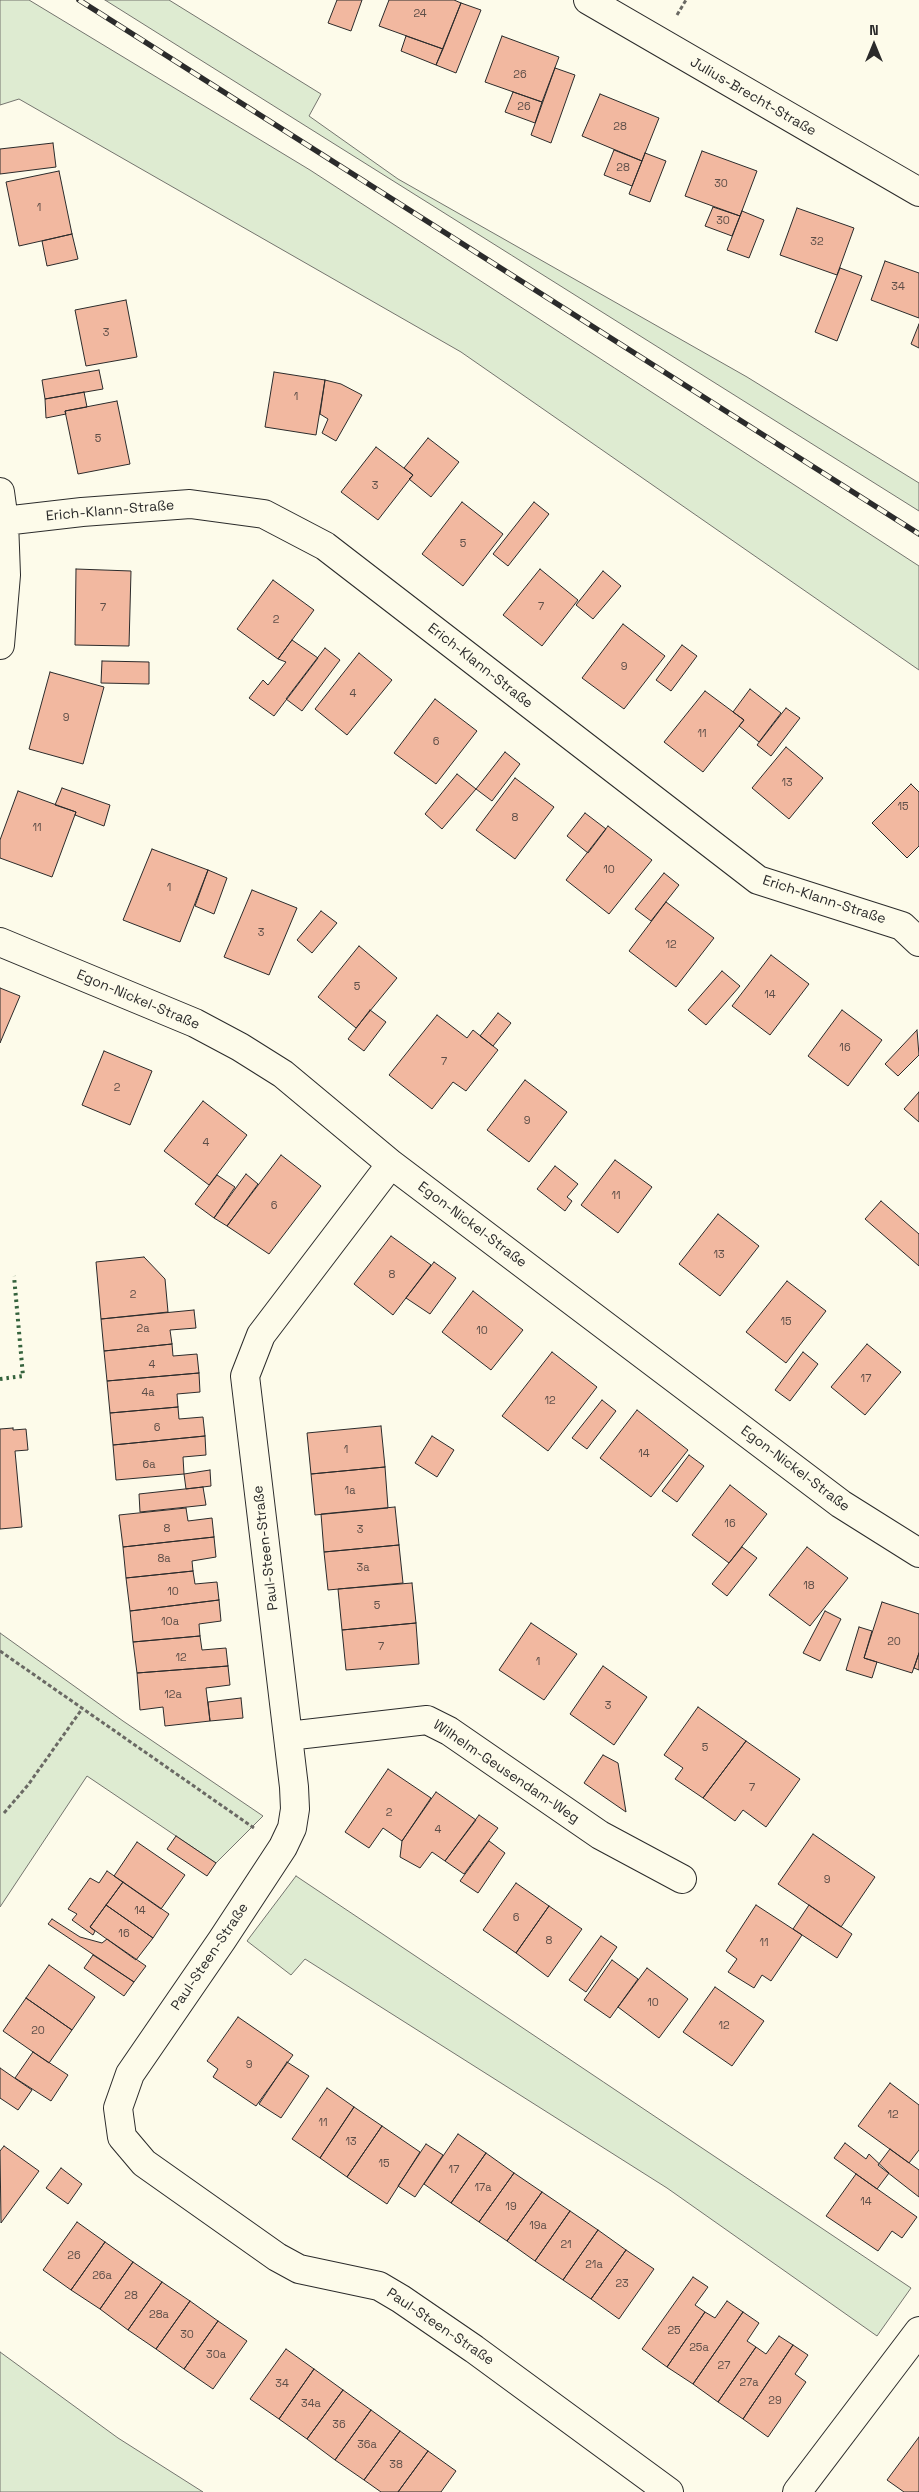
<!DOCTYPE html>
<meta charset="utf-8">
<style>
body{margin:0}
#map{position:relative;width:919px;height:2492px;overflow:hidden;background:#fdfbea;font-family:"Space Grotesk",sans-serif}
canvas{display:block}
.north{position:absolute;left:849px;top:20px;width:50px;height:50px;-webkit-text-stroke:4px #fdfbea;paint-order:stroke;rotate:0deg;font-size:14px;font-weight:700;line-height:20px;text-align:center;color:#2b2b2b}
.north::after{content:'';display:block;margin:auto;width:18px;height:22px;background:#2b2b2b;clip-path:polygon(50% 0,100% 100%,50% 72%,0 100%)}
</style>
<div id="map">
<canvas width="919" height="2492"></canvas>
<div class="north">N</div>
</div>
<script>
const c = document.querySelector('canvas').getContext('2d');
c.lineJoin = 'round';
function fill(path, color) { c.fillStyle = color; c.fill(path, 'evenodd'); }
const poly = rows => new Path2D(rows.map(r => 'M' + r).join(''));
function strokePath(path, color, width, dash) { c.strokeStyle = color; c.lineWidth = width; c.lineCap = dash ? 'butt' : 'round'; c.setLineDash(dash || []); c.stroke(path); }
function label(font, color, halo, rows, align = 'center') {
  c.font = font + ' "Space Grotesk",sans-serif'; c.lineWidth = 4; c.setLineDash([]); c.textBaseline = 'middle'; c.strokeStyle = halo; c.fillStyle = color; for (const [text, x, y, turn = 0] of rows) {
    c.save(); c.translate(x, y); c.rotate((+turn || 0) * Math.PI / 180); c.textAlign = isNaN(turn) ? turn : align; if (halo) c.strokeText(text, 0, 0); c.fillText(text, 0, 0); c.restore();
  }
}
const green = poly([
 [0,0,29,0,310,170,919,566,919,670,461,352,19,99,0,105,0,0],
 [105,0,169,0,321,94,309,116,398,179,747,377,919,483,919,511,105,0],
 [0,1633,123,1721,263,1816,216,1863,87,1776,0,1907,0,1633],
 [296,1876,911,2288,877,2336,667,2188,305,1959,291,1975,247,1941,296,1876],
 [0,2352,118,2438,203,2492,0,2492,0,2352]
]);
fill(green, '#deebd1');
strokePath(green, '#74746e', 1);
const building = poly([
 [337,0,362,0,351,31,328,23,337,0],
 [389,0,454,0,461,3,443,49,379,26,389,0],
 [461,3,481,10,456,73,436,65,461,3],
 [406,36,443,49,436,65,401,51,406,36],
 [502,36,559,57,542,102,485,82,502,36],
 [555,68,575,75,551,143,531,135,555,68],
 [513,92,542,102,535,123,505,112,513,92],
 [600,94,659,118,642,161,582,136,600,94],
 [53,143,56,167,0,174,0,149,53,143],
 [614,150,642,161,632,186,604,175,614,150],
 [702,151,757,171,740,216,685,196,702,151],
 [645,153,666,161,650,202,629,194,645,153],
 [59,171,72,234,19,246,6,182,59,171],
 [713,207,740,216,732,236,705,226,713,207],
 [797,208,854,228,837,275,780,255,797,208],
 [742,211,764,220,749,258,727,250,742,211],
 [72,234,78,259,47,266,42,241,72,234],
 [885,261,919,273,919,318,871,300,885,261],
 [840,268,862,276,837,341,815,332,840,268],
 [126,300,137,357,86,366,75,310,126,300],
 [919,324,919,348,911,344,919,324],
 [99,370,103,389,45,399,42,380,99,370],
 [274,372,325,380,316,435,265,427,274,372],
 [325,380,341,384,362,395,336,441,322,433,328,419,320,414,325,380],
 [84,392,87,407,65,411,66,414,46,418,45,399,84,392],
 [117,401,130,464,78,474,65,411,117,401],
 [428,438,459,462,431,497,409,479,413,475,404,468,428,438],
 [376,447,413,475,378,520,341,492,376,447],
 [462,502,503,534,463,586,422,554,462,502],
 [534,502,549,514,508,566,493,554,534,502],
 [76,569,131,571,129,646,75,645,76,569],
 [540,569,578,600,542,646,503,615,540,569],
 [603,571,621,586,593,619,576,605,603,571],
 [273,580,314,610,278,659,237,629,273,580],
 [623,624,665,656,624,709,582,678,623,624],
 [292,640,318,658,274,716,249,698,263,680,268,685,286,662,278,659,292,640],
 [682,645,697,656,671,691,656,680,682,645],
 [325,648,340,660,302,711,286,699,325,648],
 [359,653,392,680,347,735,315,709,359,653],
 [102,661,149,662,149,684,101,683,102,661],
 [50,672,104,687,83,764,29,749,50,672],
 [750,689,781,713,759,742,739,726,744,720,733,712,750,689],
 [705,691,744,720,703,772,664,742,705,691],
 [435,699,477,731,436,784,394,753,435,699],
 [786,708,800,718,771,756,757,745,786,708],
 [786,747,823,778,789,819,752,788,786,747],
 [505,752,520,764,492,801,476,789,505,752],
 [457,774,476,789,442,829,425,814,457,774],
 [515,778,554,807,515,859,476,830,515,778],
 [911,784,919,792,919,846,907,858,872,823,911,784],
 [62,788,110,805,104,826,75,815,76,812,55,805,62,788],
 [18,791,76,812,52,877,0,858,0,840,18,791],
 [585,813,606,829,588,853,567,836,585,813],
 [608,826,652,860,609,914,566,880,608,826],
 [152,849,208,870,180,942,123,920,152,849],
 [208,870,227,878,214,914,195,906,208,870],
 [664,873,679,885,651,921,635,909,664,873],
 [252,890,297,908,269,975,224,957,252,890],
 [666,902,714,938,676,987,629,951,666,902],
 [321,911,337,923,312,953,297,940,321,911],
 [359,946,397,978,356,1028,318,997,359,946],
 [771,955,809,984,770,1035,732,1006,771,955],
 [722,971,740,986,706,1025,688,1010,722,971],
 [0,988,20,996,0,1043,0,988],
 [370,1010,386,1022,364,1051,348,1039,370,1010],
 [842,1010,882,1040,848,1086,808,1056,842,1010],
 [498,1013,511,1023,493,1046,480,1036,498,1013],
 [437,1015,467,1038,473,1030,498,1050,466,1091,453,1082,432,1109,389,1075,437,1015],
 [917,1030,919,1055,898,1076,885,1064,917,1030],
 [104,1051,152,1071,130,1125,82,1105,104,1051],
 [525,1080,567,1112,529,1162,487,1130,525,1080],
 [919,1092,919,1122,904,1109,919,1092],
 [203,1101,247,1135,209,1185,164,1151,203,1101],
 [281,1155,321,1186,269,1254,227,1226,281,1155],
 [615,1160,652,1187,618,1233,581,1205,615,1160],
 [555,1166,578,1184,567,1197,572,1201,565,1211,537,1189,555,1166],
 [246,1174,258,1184,227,1226,214,1218,246,1174],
 [217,1175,235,1187,214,1218,195,1204,217,1175],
 [881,1201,919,1234,919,1266,865,1219,881,1201],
 [718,1214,759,1246,720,1296,679,1264,718,1214],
 [391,1236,431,1265,393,1315,354,1284,391,1236],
 [144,1257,165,1279,168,1312,101,1319,96,1262,144,1257],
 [434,1262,456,1278,430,1314,406,1298,434,1262],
 [787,1281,826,1311,786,1363,746,1332,787,1281],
 [473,1291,523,1330,491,1370,442,1332,473,1291],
 [194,1310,196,1328,170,1330,172,1344,104,1351,101,1319,194,1310],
 [172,1344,173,1356,197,1354,199,1373,107,1381,104,1351,172,1344],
 [867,1344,901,1372,865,1415,831,1387,867,1344],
 [552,1352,597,1387,548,1451,502,1416,552,1352],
 [803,1352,818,1364,790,1401,775,1390,803,1352],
 [199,1373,200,1392,177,1394,178,1407,110,1413,107,1381,199,1373],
 [602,1400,616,1411,587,1449,572,1438,602,1400],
 [178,1407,179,1419,203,1417,205,1436,113,1445,110,1413,178,1407],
 [637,1410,688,1450,651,1497,600,1458,637,1410],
 [381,1426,385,1467,311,1474,307,1433,381,1426],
 [13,1428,13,1430,26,1429,28,1450,15,1451,22,1527,0,1529,0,1429,13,1428],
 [205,1436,206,1455,183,1457,184,1474,116,1480,113,1445,205,1436],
 [432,1436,454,1450,437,1477,415,1463,432,1436],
 [689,1455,704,1466,677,1502,662,1491,689,1455],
 [385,1467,388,1508,315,1515,311,1474,385,1467],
 [210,1470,211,1486,186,1489,184,1474,210,1470],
 [730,1485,767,1514,729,1563,692,1535,730,1485],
 [203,1487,206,1505,140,1512,139,1494,203,1487],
 [395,1507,399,1545,324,1552,321,1514,395,1507],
 [186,1508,188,1521,212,1518,214,1537,123,1547,119,1515,186,1508],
 [214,1537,216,1557,192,1561,193,1571,126,1578,123,1547,214,1537],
 [399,1545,403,1583,328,1590,324,1552,399,1545],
 [742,1547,757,1558,727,1596,712,1584,742,1547],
 [807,1547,848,1578,810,1626,769,1595,807,1547],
 [193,1571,195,1584,217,1582,219,1600,130,1611,126,1578,193,1571],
 [412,1583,416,1623,342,1630,338,1589,412,1583],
 [219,1600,221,1621,199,1624,200,1636,133,1642,130,1611,219,1600],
 [882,1602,919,1614,919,1653,912,1673,864,1658,882,1602],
 [825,1611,841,1619,820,1661,803,1653,825,1611],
 [416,1623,419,1664,346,1670,342,1630,416,1623],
 [531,1623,577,1654,544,1700,499,1670,531,1623],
 [859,1627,872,1631,864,1658,877,1662,872,1678,846,1670,859,1627],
 [200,1636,202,1650,226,1648,228,1666,137,1673,133,1642,200,1636],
 [919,1653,919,1670,914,1668,919,1653],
 [228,1666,230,1685,206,1688,210,1721,165,1726,163,1707,140,1710,137,1673,228,1666],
 [603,1666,647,1697,614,1745,570,1714,603,1666],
 [241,1698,243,1718,210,1721,208,1702,241,1698],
 [698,1707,746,1741,703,1798,675,1779,683,1768,664,1755,698,1707],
 [746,1741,800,1779,766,1827,743,1810,735,1821,703,1798,746,1741],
 [603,1755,618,1763,626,1812,584,1783,603,1755],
 [388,1769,431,1798,402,1841,383,1828,369,1848,345,1832,388,1769],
 [436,1792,476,1820,445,1861,432,1852,420,1868,400,1857,402,1841,436,1792],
 [479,1815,498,1828,464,1874,445,1861,479,1815],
 [813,1834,875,1877,841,1927,778,1884,813,1834],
 [176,1836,216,1863,207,1876,167,1849,176,1836],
 [489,1841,505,1853,478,1893,460,1881,489,1841],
 [137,1842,185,1875,161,1909,114,1876,137,1842],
 [107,1871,123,1882,90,1927,95,1931,93,1935,72,1920,77,1914,68,1909,90,1878,99,1883,107,1871],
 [123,1882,169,1914,153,1938,106,1905,123,1882],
 [516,1883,549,1906,516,1953,483,1930,516,1883],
 [106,1905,153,1938,136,1960,90,1927,106,1905],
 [756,1905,802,1935,771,1981,762,1975,754,1988,728,1972,737,1959,726,1951,756,1905],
 [809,1905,852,1934,837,1958,793,1929,809,1905],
 [549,1906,582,1929,548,1977,516,1953,549,1906],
 [52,1919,80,1937,102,1943,107,1939,146,1966,134,1982,48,1924,52,1919],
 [601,1936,617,1947,586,1992,569,1980,601,1936],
 [93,1955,134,1982,124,1996,84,1968,93,1955],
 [612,1960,638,1979,610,2018,584,2000,612,1960],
 [49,1965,95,1997,72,2030,26,1998,49,1965],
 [647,1968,688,1999,659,2038,618,2007,647,1968],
 [715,1987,764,2021,732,2066,683,2032,715,1987],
 [26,1998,72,2030,49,2063,3,2031,26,1998],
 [238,2017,293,2055,256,2106,213,2077,218,2069,207,2061,238,2017],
 [33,2052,68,2075,51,2101,15,2078,33,2052],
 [287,2062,309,2076,281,2118,259,2104,287,2062],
 [0,2068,32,2090,18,2110,0,2098,0,2068],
 [890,2083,919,2105,919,2150,909,2163,858,2126,890,2083],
 [327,2088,354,2107,320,2158,292,2139,327,2088],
 [354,2107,382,2126,347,2177,320,2158,354,2107],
 [382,2126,420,2152,387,2204,347,2177,382,2126],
 [458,2134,486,2153,451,2203,424,2184,458,2134],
 [845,2143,866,2159,869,2154,889,2173,877,2189,834,2158,845,2143],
 [426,2144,443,2155,415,2197,398,2186,426,2144],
 [4,2146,39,2171,1,2223,0,2151,4,2146],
 [890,2149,919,2170,919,2197,878,2165,890,2149],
 [486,2153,514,2173,479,2222,451,2203,486,2153],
 [61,2168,82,2184,68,2204,46,2188,61,2168],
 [514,2173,542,2192,507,2241,479,2222,514,2173],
 [856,2174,917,2217,902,2238,892,2231,878,2251,826,2216,856,2174],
 [542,2192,570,2211,535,2261,507,2241,542,2192],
 [570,2211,598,2230,563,2280,535,2261,570,2211],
 [77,2222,105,2242,71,2290,43,2270,77,2222],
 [598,2230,626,2250,591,2299,563,2280,598,2230],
 [105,2242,133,2262,100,2309,71,2290,105,2242],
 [626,2250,654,2269,619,2319,591,2299,626,2250],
 [133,2262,162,2282,128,2330,100,2309,133,2262],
 [693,2277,708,2287,695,2305,705,2312,667,2367,642,2349,693,2277],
 [162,2282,190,2301,156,2349,128,2330,162,2282],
 [190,2301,218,2321,184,2369,156,2349,190,2301],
 [727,2301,743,2312,693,2384,667,2367,705,2312,715,2318,727,2301],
 [743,2312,759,2323,747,2341,756,2347,718,2402,693,2384,743,2312],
 [218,2321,247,2341,213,2389,184,2369,218,2321],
 [779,2336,793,2345,743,2419,718,2402,756,2347,766,2354,779,2336],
 [793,2345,808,2355,795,2374,806,2382,768,2437,743,2419,793,2345],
 [286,2349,314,2369,279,2419,250,2399,286,2349],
 [314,2369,343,2390,307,2439,279,2419,314,2369],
 [343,2390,371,2410,335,2460,307,2439,343,2390],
 [371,2410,400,2431,364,2480,335,2460,371,2410],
 [400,2431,428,2451,398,2492,381,2492,364,2480,400,2431],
 [919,2437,919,2492,904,2492,887,2480,919,2437],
 [428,2451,456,2471,441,2492,398,2492,428,2451]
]);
fill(building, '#f2b8a0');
strokePath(building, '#2b2b2b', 1);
const minor = poly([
 [588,0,919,192],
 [0,492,4,521,6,575,0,645],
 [4,521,82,512,190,504,264,514,325,546,758,880,902,926,919,942],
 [0,942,195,1023,240,1047,283,1074,391,1164,841,1504,919,1553],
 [391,1164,261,1335,245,1376,294,1787,295,1809,292,1828,283,1847,222,1940,130,2074,118,2108,122,2137,144,2163,277,2257,299,2269,379,2286,401,2299,474,2349,669,2492],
 [288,1736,427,1720,449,1731,600,1835,682,1879],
 [797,2492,919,2331]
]);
strokePath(minor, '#2b2b2b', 30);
strokePath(poly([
 [677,15,686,0],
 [0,1651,254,1828],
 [4,1813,28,1785,82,1709]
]), '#6a6964', 3, [4, 2.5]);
strokePath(minor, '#fdfbea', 28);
const rail = poly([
 [79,0,919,534]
]);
strokePath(rail, '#2b2b2b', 5.5);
strokePath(rail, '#fdfbea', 4, [11]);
strokePath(poly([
 [0,1379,23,1376,14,1276]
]), '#34623c', 4, [2.5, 4]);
label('11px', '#5d4e48', null, [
 ["24",420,14],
 ["26",520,75],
 ["26",524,107],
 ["28",620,127],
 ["28",623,168],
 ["30",721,184],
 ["1",39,208],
 ["30",723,221],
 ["32",817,242],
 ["34",898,287],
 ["3",106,333],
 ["1",296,397],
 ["5",98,439],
 ["3",375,486],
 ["5",463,544],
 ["7",541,607],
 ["7",103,608],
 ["2",276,620],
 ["9",624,667],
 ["4",353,694],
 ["9",66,718],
 ["11",702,734],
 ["6",436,742],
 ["13",787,783],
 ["15",903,807],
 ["8",515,818],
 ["11",37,828],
 ["10",609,870],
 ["1",169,888],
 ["3",261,933],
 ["12",671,945],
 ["5",357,987],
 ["14",770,995],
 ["16",845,1048],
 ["7",444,1062],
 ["2",117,1088],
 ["9",527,1121],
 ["4",206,1143],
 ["11",616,1196],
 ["6",274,1206],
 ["13",719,1255],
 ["8",392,1275],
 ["2",133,1295],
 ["15",786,1322],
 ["2a",143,1329],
 ["10",482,1331],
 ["4",152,1365],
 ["17",866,1379],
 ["4a",148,1393],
 ["12",550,1401],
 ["6",157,1428],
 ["1",346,1450],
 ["14",644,1454],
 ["6a",149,1465],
 ["1a",350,1491],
 ["16",730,1524],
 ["8",167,1529],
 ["3",360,1530],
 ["8a",164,1559],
 ["3a",363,1568],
 ["18",809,1586],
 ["10",173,1592],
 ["5",377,1606],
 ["10a",170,1622],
 ["20",894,1642],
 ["7",381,1647],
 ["12",181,1658],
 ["1",538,1662],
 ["12a",173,1695],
 ["3",608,1706],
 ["5",705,1748],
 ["7",752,1788],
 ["2",389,1813],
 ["4",438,1830],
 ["9",827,1880],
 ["14",140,1911],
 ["6",516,1918],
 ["16",124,1934],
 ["8",549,1941],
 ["11",764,1943],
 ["10",653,2003],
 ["12",724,2026],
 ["20",38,2031],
 ["9",249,2065],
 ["12",893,2115],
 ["11",323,2123],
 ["13",351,2142],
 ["15",384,2164],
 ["17",454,2170],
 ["17a",483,2188],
 ["14",866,2202],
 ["19",511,2207],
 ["19a",538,2226],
 ["21",566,2245],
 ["26",74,2256],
 ["21a",594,2265],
 ["26a",102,2276],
 ["23",622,2284],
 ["28",131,2296],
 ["28a",159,2315],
 ["25",674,2331],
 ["30",187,2335],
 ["25a",699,2348],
 ["30a",216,2355],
 ["27",724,2366],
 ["27a",749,2383],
 ["34",282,2384],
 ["29",775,2401],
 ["34a",311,2404],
 ["36",339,2425],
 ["36a",367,2445],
 ["38",396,2465]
]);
label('14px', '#2b2b2b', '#fdfbea', [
 ["Julius-Brecht-Straße",753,97,30],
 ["Erich-Klann-Straße",110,511,-5],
 ["Erich-Klann-Straße",480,666,38],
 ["Erich-Klann-Straße",824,900,18],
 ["Egon-Nickel-Straße",138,1000,23],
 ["Egon-Nickel-Straße",472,1225,37],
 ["Egon-Nickel-Straße",795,1469,37],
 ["Paul-Steen-Straße",266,1548,-97],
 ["Wilhelm-Geusendam-Weg",506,1772,34],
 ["Paul-Steen-Straße",210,1957,-56],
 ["Paul-Steen-Straße",440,2327,34]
]);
</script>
